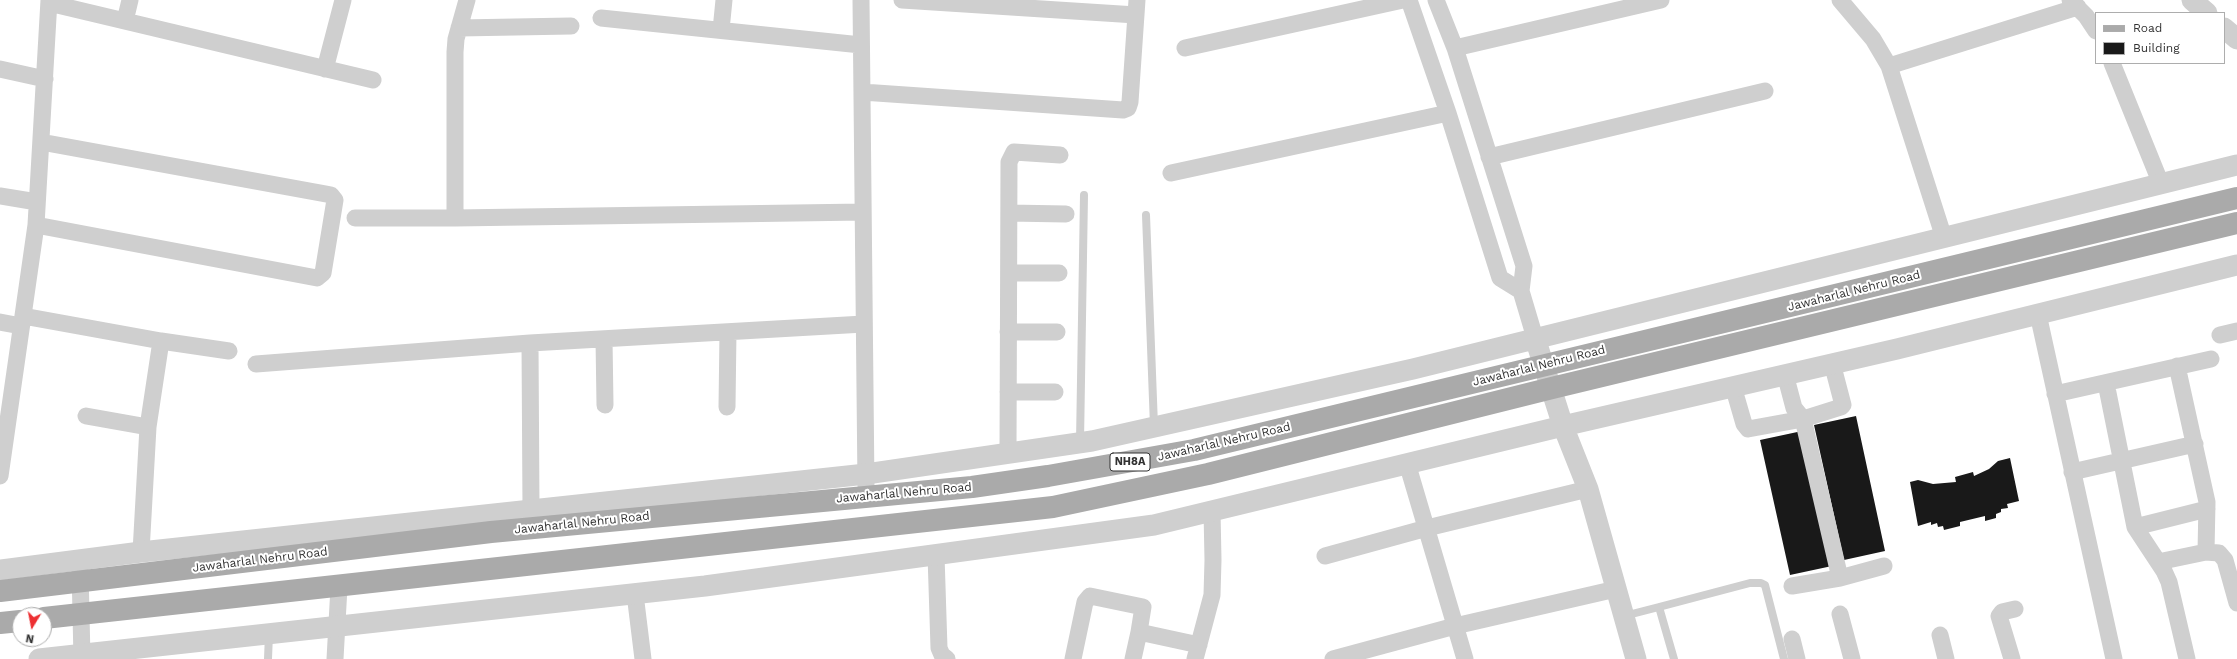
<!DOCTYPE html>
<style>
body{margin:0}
#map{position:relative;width:2237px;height:659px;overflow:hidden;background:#fff;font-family:"Work Sans",sans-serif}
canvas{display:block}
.legend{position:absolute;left:2095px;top:12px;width:130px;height:52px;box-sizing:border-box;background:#fff;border:1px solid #adadad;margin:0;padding:5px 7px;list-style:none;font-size:12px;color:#323232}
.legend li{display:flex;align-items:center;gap:8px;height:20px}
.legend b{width:20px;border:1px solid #adadad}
.north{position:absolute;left:12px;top:607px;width:40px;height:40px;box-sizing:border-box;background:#fff;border:1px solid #adadad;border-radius:50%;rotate:190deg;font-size:11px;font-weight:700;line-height:16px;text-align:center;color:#323232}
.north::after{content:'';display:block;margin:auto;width:14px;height:18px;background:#ed2f32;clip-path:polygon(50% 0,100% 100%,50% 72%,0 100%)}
</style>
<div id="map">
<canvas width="2237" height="659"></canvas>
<ul class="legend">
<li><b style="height:5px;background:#aaa"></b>Road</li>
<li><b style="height:11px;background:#191919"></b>Building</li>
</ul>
<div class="north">N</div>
</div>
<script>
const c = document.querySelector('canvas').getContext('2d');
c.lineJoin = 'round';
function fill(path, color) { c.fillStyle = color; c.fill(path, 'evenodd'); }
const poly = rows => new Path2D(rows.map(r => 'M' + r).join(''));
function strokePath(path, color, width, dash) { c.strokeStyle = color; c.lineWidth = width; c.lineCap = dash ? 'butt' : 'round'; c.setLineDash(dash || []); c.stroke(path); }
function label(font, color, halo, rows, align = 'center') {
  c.font = font + ' "Work Sans",sans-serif'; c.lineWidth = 4; c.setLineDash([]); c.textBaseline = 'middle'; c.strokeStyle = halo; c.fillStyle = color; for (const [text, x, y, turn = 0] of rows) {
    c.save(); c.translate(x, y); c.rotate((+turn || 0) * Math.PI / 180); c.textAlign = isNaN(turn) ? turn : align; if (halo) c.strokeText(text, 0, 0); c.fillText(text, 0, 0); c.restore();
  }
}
fill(poly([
 [1856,416,1885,551,1844,560,1814,425],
 [1802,431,1832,566,1790,575,1760,440],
 [2010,458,2019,501,2007,504,2008,508,2001,509,2001,512,1996,514,1996,518,1985,521,1985,516,1960,522,1960,526,1944,530,1943,526,1938,527,1937,523,1931,525,1931,522,1918,526,1910,482,1918,480,1933,484,1956,482,1955,477,1973,472,1974,476,1989,469,1998,461]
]), '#191919');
strokePath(poly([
 [1146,215,1154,426],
 [1080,442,1084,195],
 [1659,607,1750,583,1761,583,1765,585,1784,659],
 [1624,616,1659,607,1674,659],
 [268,659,269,634]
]), '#cfcfcf', 8);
strokePath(poly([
 [467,0,456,39,455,52,455,218,863,212],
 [861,0,866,486],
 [902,0,1136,15],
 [1409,0,1448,113,1500,278,1521,291],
 [1436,0,1455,48,1524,266,1521,291,1535,338],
 [1840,0,1873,39,1889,66,2078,7],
 [2070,0,2086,16,2096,31],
 [49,3,373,80],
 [601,18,861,45],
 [125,21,130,0],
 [459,28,571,26],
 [721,30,724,0],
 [1185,48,1403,0],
 [1455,48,1661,0],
 [2112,63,2161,184],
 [1889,66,1944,238],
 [0,69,45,79],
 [325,69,343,0],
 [862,92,1123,110,1128,108,1130,102,1137,0],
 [1489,157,1765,91],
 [1171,173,1448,113],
 [0,196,37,202],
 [1009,213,1066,214],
 [355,218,455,218],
 [36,225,317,278,323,273,335,200,331,195,326,194,41,142],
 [1009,273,1059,273],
 [2038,314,2114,659],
 [23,316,161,341,148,427,141,552],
 [0,322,21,326],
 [1008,332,1057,332],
 [2220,335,2237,331],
 [604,339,605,405],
 [161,341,229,351],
 [530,343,531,510],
 [256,364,530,343,864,324],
 [2177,366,2207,502,2206,552],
 [1785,374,1794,408,1803,419,1840,578],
 [2106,383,2135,527,2164,571,2169,582,2187,659],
 [1733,386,1744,424,1748,429,1803,419,1841,407,1843,405,1832,363],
 [1008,392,1055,392],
 [2055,394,2211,359],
 [727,407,728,332],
 [86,416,148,427],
 [1008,453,1009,162,1014,152,1060,155],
 [1407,463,1465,659],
 [2072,472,2195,444],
 [0,476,36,225,49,0],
 [2135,527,2207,509],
 [936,555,939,648,942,655,947,659],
 [1325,556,1427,528,1588,489],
 [2158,562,2206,552,2219,553,2225,560,2237,603],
 [80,569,82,659],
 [1792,586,1840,578,1884,566],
 [635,594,643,659],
 [1840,614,1852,659],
 [1940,635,1946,659],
 [1792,639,1797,659],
 [335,659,339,587],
 [1073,659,1085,602,1090,596,1143,607,1139,632],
 [1133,659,1139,632,1199,645],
 [1195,659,1212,595,1213,560,1212,511],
 [1333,659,1455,626,1616,589],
 [2012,659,1999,616,2002,612,2015,609]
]), '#cfcfcf', 17);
strokePath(poly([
 [2192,0,2207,13],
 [2224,28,2237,39],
 [1535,338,1563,426,1588,489,1636,659],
 [0,570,141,552,866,474,1092,441,1413,369,2237,165],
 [39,659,705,586,1154,525,1563,426,1897,349,2237,265]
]), '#cfcfcf', 21);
strokePath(poly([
 [0,591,491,532,972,487,1048,476,1194,450,2237,198],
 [44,618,1053,507,1208,474,1552,388,2237,223],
 [0,623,20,621]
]), '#aaa', 22);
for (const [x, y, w] of [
 [1130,462,40]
]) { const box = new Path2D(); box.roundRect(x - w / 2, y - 9, w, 18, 3); c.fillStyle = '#fff'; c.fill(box); strokePath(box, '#323232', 1); }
label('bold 11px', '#323232', null, [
 ["NH8A",1130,462]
]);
label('12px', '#323232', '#fff', [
 ["Jawaharlal Nehru Road",1854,291,-14],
 ["Jawaharlal Nehru Road",1539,366,-14],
 ["Jawaharlal Nehru Road",1224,442,-13],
 ["Jawaharlal Nehru Road",904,493,-5],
 ["Jawaharlal Nehru Road",582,523,-6],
 ["Jawaharlal Nehru Road",260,560,-7]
]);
</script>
